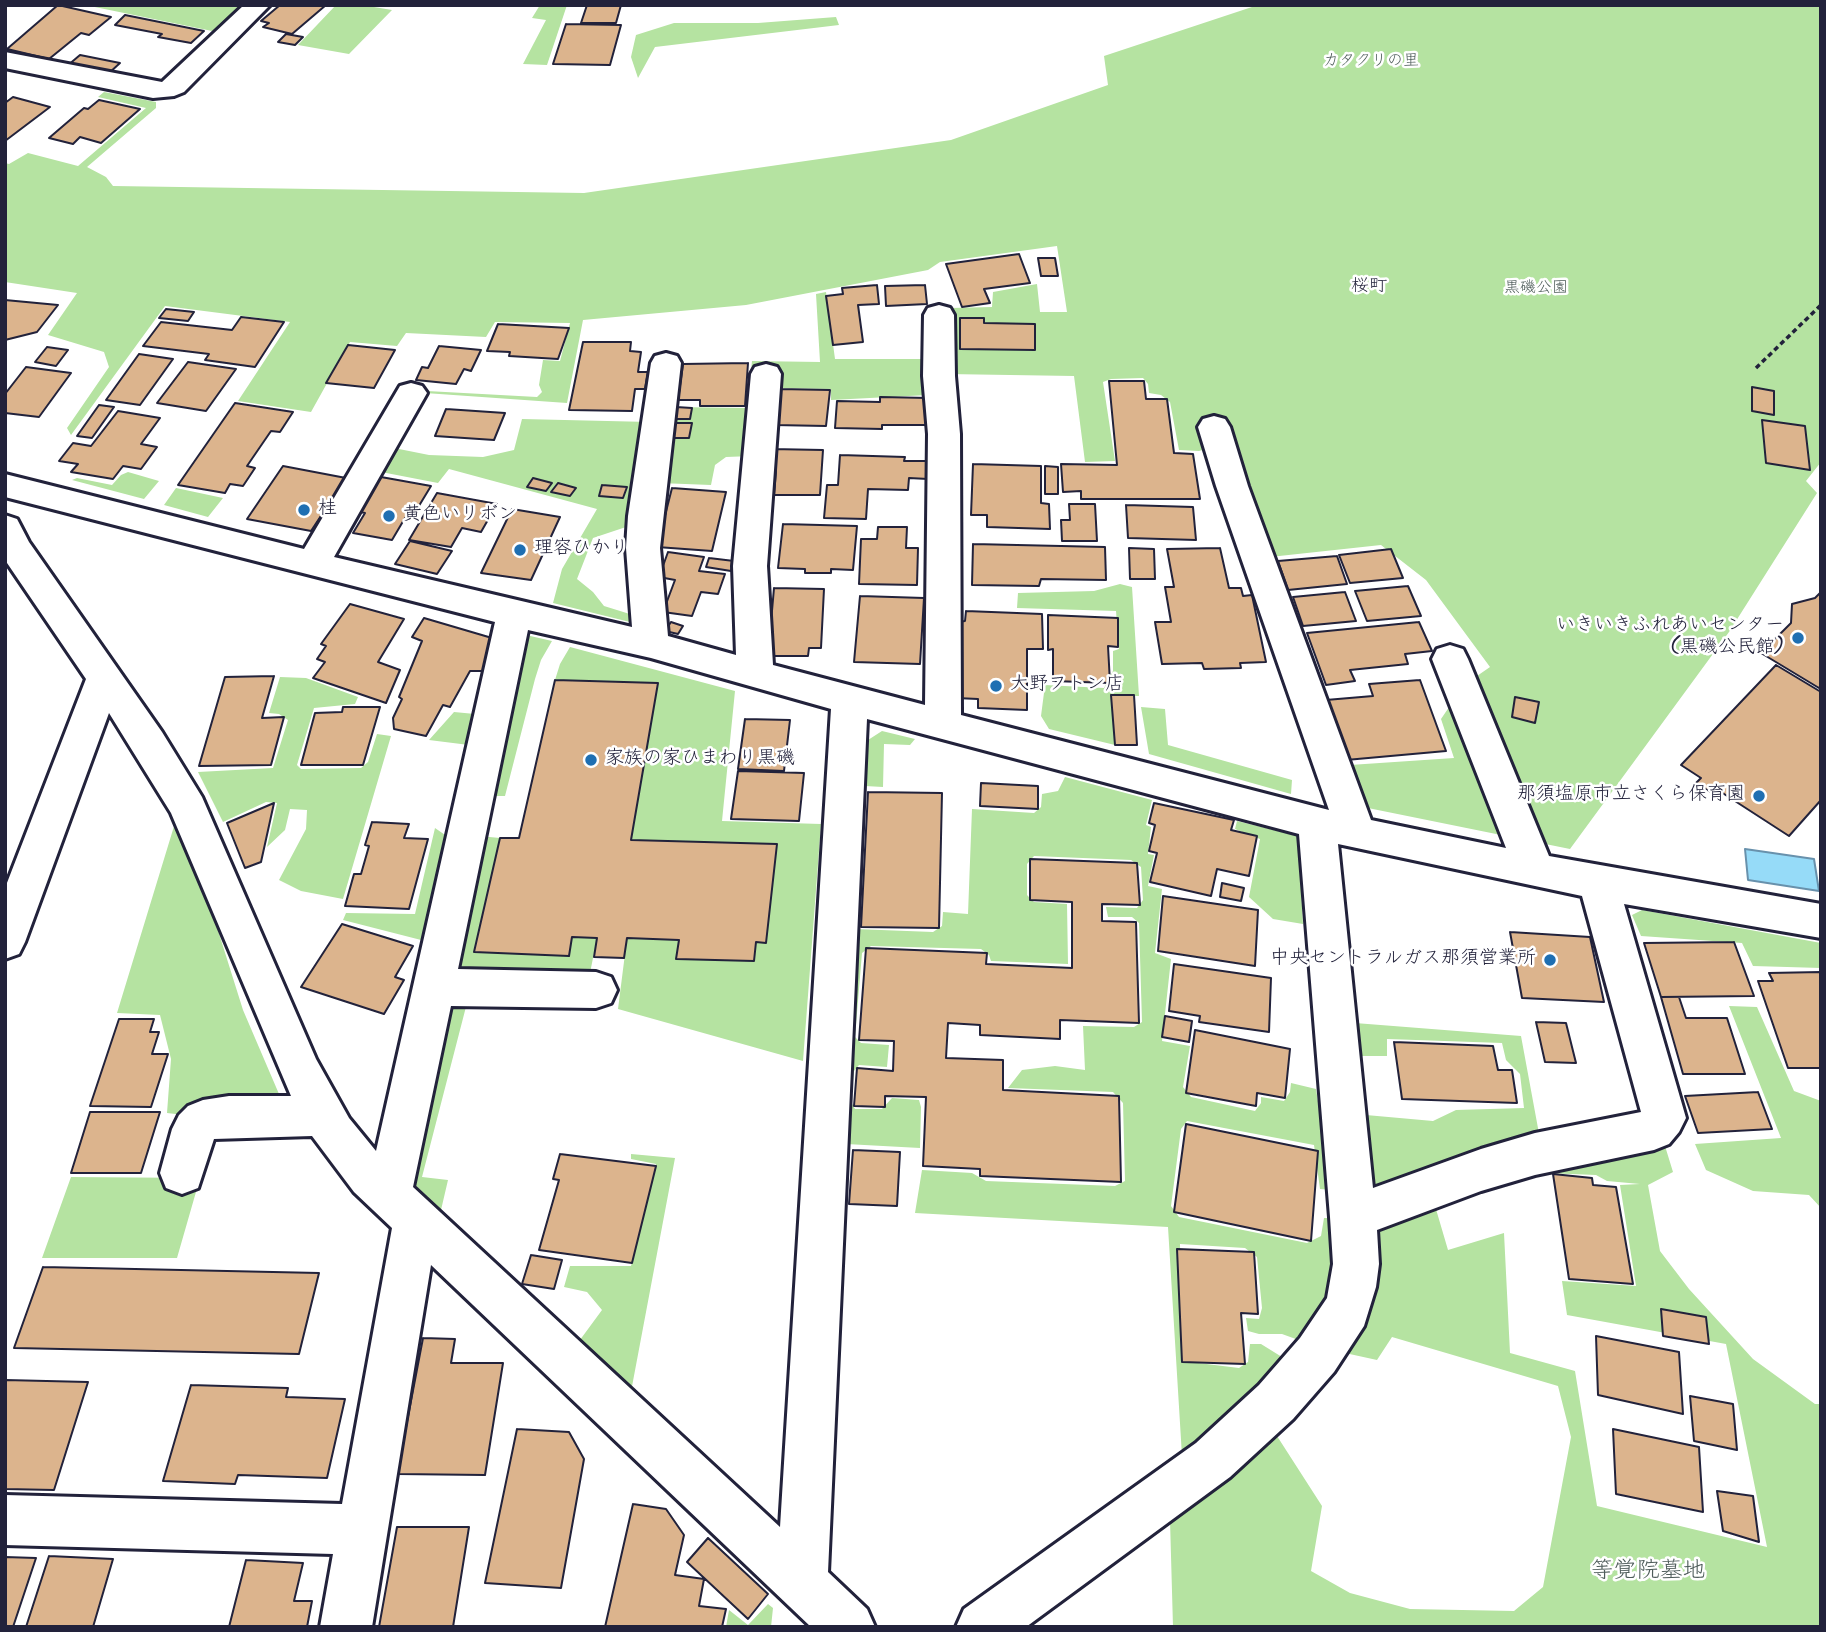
<!DOCTYPE html>
<meta charset="utf-8">
<style>
body{margin:0}
#map{position:relative;width:1826px;height:1632px;overflow:hidden;background:#fff;font-family:Kalam,sans-serif}
canvas{display:block}
.frame{position:absolute;inset:0;border:7px solid #22223b;pointer-events:none}
</style>
<div id="map">
<canvas width="1826" height="1632"></canvas>
<div class="frame"></div>
</div>
<script>
const c = document.querySelector('canvas').getContext('2d');
c.lineJoin = 'round';
function fill(path, color) { c.fillStyle = color; c.fill(path, 'evenodd'); }
const poly = rows => new Path2D(rows.map(r => 'M' + r).join(''));
function strokePath(path, color, width, dash) { c.strokeStyle = color; c.lineWidth = width; c.lineCap = dash ? 'butt' : 'round'; c.setLineDash(dash || []); c.stroke(path); }
function label(font, color, halo, rows, align = 'center') {
  c.font = font + ' Kalam,"Klee One",sans-serif'; c.lineWidth = 5; c.setLineDash([]); c.textBaseline = 'middle'; c.strokeStyle = halo; c.fillStyle = color; for (const [text, x, y, turn = 0] of rows) {
    c.save(); c.translate(x, y); c.rotate((+turn || 0) * Math.PI / 180); c.textAlign = isNaN(turn) ? turn : align; if (halo) c.strokeText(text, 0, 0); c.fillText(text, 0, 0); c.restore();
  }
}
fill(poly([
 [85,5,246,5,217,32],
 [336,5,362,5,392,10,349,54,298,45],
 [540,5,567,5,547,65,523,64,546,20,532,18],
 [1258,5,1821,5,1821,462,1806,481,1817,493,1729,632,1570,849,1363,807,1350,765,1454,758,1441,719,1464,685,1490,667,1426,580,1381,545,1270,557,1225,444,1199,451,1179,450,1170,402,1161,395,1149,393,1148,384,1143,378,1111,379,1103,382,1115,461,1085,462,1074,376,946,374,950,308,992,307,993,292,1037,284,1040,312,1067,312,1057,246,940,262,928,270,746,305,583,320,567,403,425,393,427,391,537,397,542,392,539,385,543,360,560,361,570,323,495,322,486,337,406,333,397,346,350,342,311,412,238,401,290,322,165,306,71,435,67,428,109,367,104,352,48,335,77,293,5,282,5,163,9,164,28,153,78,166,146,108,98,97,104,92,156,102,156,108,87,167,106,177,113,186,584,193,951,140,1108,85,1104,56],
 [836,17,839,25,655,47,638,78,631,57,636,35,674,23,758,23],
 [826,292,835,359,926,359,928,395,831,400,831,389,760,388,752,456,726,457,715,465,711,485,659,483,671,407,747,408,752,361,820,362,816,294],
 [522,419,650,422,632,525,593,538,577,579,593,592,604,606,633,615,630,622,553,603,562,569,597,509,449,469,438,483,376,471,389,447,429,455,483,457,514,450],
 [128,472,159,481,144,499,72,480,77,478,112,485,121,475],
 [176,488,223,498,208,517,164,505],
 [1120,584,1132,587,1139,696,1111,696,1115,745,1049,729,1041,716,1045,685,1104,688,1113,671,1113,651,1119,649,1116,611,1017,608,1018,593,1094,591],
 [526,635,552,641,541,660,535,679,505,796,486,796],
 [570,647,735,691,722,821,821,824,803,1061,618,1009,627,938,679,940,676,959,754,961,756,942,765,942,776,844,631,840,658,683,555,680,560,664],
 [280,677,306,678,358,697,355,704,314,708,297,765,301,769,361,768,368,762,377,734,391,736,343,899,301,891,279,880,306,829,307,810,290,809,285,830,267,847,277,803,266,802,223,822,198,772,273,768,288,720,279,714,269,713],
 [1141,707,1165,709,1168,745,1292,780,1291,794,1149,754],
 [454,712,475,714,469,745,429,740],
 [882,731,915,739,910,745,884,744,883,787,865,786,868,740],
 [1065,777,1152,800,1146,825,1151,827,1148,854,1154,855,1148,886,1162,889,1155,953,1171,959,1162,1041,1190,1046,1183,1087,1191,1097,1255,1111,1261,1103,1261,1097,1284,1101,1290,1092,1291,1083,1316,1089,1332,1190,1320,1189,1314,1145,1187,1121,1181,1129,1171,1206,1179,1217,1307,1243,1321,1236,1324,1218,1333,1218,1346,1263,1304,1342,1282,1334,1259,1334,1248,1331,1246,1318,1259,1319,1262,1308,1257,1257,1245,1248,1180,1244,1182,1361,1239,1368,1248,1362,1250,1344,1261,1344,1290,1362,1182,1456,1168,1227,915,1213,922,1170,972,1173,986,1181,1115,1186,1125,1181,1123,1103,1113,1092,1008,1088,1022,1070,1055,1066,1085,1070,1083,1026,1134,1027,1142,1022,1139,923,1132,917,1108,917,1106,907,1137,908,1143,900,1141,867,1131,860,1034,856,1027,864,1027,895,1034,902,1067,904,1068,964,991,961,989,955,981,949,871,946,862,953,855,1037,861,1043,889,1045,887,1067,859,1065,854,1071,851,1102,855,1109,882,1109,892,1098,919,1100,921,1107,920,1148,846,1144,855,929,933,932,942,926,943,912,968,914,972,809,1034,813,1041,807,1042,794,1058,791],
 [1237,821,1298,836,1303,924,1273,919,1249,897,1260,839,1235,829],
 [175,823,216,924,243,1010,282,1101,184,1115,167,1113,171,1059,160,1015,117,1013],
 [435,828,448,837,425,941,343,920,346,913,415,914],
 [479,836,500,838,474,952,568,956,572,937,597,938,589,978,448,975],
 [1642,910,1821,943,1821,968,1753,966,1742,943,1641,936,1632,915],
 [449,999,468,999,422,1177,448,1180,441,1210,410,1180],
 [1729,1006,1757,1007,1794,1091,1821,1101,1821,1208,1809,1195,1753,1191,1706,1170,1695,1144,1781,1138],
 [1355,1023,1521,1036,1540,1139,1374,1197,1366,1115,1433,1121,1456,1110,1524,1108,1520,1074,1506,1060,1502,1043,1387,1039,1387,1056,1359,1056],
 [1665,1146,1673,1172,1648,1185,1660,1251,1689,1289,1753,1359,1815,1404,1821,1404,1821,1627,1173,1627,1170,1520,1231,1475,1277,1436,1322,1506,1311,1571,1350,1593,1410,1609,1514,1611,1543,1587,1571,1437,1558,1386,1392,1337,1377,1360,1345,1353,1378,1290,1376,1220,1433,1199,1448,1250,1504,1233,1510,1353,1575,1371,1597,1506,1767,1547,1726,1344,1567,1315,1562,1281,1636,1286,1620,1185,1640,1184,1607,1181,1596,1175,1545,1173,1637,1147],
 [631,1154,675,1158,630,1397,577,1344,602,1310,587,1292,564,1287,570,1266,631,1266,656,1164,631,1159],
 [71,1177,200,1178,177,1258,42,1258],
 [768,1604,773,1608,771,1627,726,1627,729,1610,748,1625]
]), '#b5e3a1');
const water = poly([
 [1745,849,1814,859,1819,891,1748,880,1745,849]
]);
fill(water, '#96dbf8');
strokePath(water, '#6891ac', 2);
const building = poly([
 [58,5,111,17,89,35,81,33,49,59,7,49,58,5],
 [280,5,326,5,292,34,263,27,269,23,261,21,280,5],
 [587,5,621,5,616,23,581,23,587,5],
 [125,15,204,31,191,43,158,37,162,34,115,25,125,15],
 [566,24,621,25,610,65,553,64,566,24],
 [286,34,303,37,295,45,278,42,286,34],
 [80,55,120,63,108,74,67,66,80,55],
 [13,97,50,107,5,141,5,103,13,97],
 [99,100,140,109,101,143,80,137,73,144,49,138,84,108,88,109,99,100],
 [1019,254,1030,283,984,289,990,303,962,307,946,264,1019,254],
 [1038,258,1055,258,1058,276,1041,276,1038,258],
 [877,285,879,304,858,305,863,342,833,345,826,296,843,294,842,288,877,285],
 [925,285,927,304,886,306,885,286,925,285],
 [5,300,58,305,37,332,5,340,5,300],
 [166,309,194,312,188,321,159,318,166,309],
 [241,317,284,322,255,367,205,360,209,354,143,346,161,322,232,330,241,317],
 [960,318,984,318,984,323,1035,324,1035,350,960,349,960,318],
 [498,324,569,328,558,359,509,356,510,352,487,351,498,324],
 [583,342,631,342,630,351,641,352,638,372,648,372,645,389,635,389,632,411,569,410,583,342],
 [348,345,395,350,374,388,326,383,348,345],
 [439,346,481,350,471,371,464,369,456,384,416,380,422,367,428,368,439,346],
 [47,347,68,350,56,366,35,362,47,347],
 [139,354,173,359,140,405,106,400,139,354],
 [188,362,236,369,206,411,157,403,188,362],
 [748,363,745,406,700,406,700,400,678,400,683,364,748,363],
 [26,367,71,373,39,417,5,413,5,394,26,367],
 [1109,381,1144,381,1146,399,1167,399,1174,453,1193,454,1200,499,1081,499,1081,491,1063,492,1061,464,1117,465,1109,381],
 [1752,387,1774,391,1774,415,1752,411,1752,387],
 [779,389,830,390,826,426,774,425,779,389],
 [880,397,929,398,928,425,882,425,882,429,835,428,837,401,880,402,880,397],
 [235,403,293,412,280,432,271,431,247,466,255,468,243,486,230,484,225,493,178,485,235,403],
 [99,405,114,407,92,438,77,436,99,405],
 [676,407,692,408,690,419,674,419,676,407],
 [446,409,505,413,494,440,435,436,446,409],
 [118,411,160,418,141,444,157,447,141,469,123,466,113,479,71,472,78,464,59,461,73,443,91,446,118,411],
 [1762,420,1805,426,1810,470,1766,463,1762,420],
 [674,423,692,423,689,438,672,438,674,423],
 [771,449,823,450,820,495,774,495,776,470,769,470,771,449],
 [840,455,905,457,904,461,929,461,928,479,909,478,908,490,868,489,866,519,824,518,827,485,838,485,840,455],
 [973,464,1041,466,1041,503,1049,504,1050,529,987,527,987,515,971,515,973,464],
 [283,466,346,478,311,531,247,519,283,466],
 [1045,466,1058,467,1058,494,1045,494,1045,466],
 [381,477,431,486,411,519,405,518,392,540,353,533,365,513,360,512,381,477],
 [533,478,552,483,546,491,527,487,533,478],
 [558,483,576,488,570,496,551,492,558,483],
 [602,485,627,487,623,498,599,496,602,485],
 [672,488,726,492,712,551,657,547,672,488],
 [437,493,497,504,481,532,462,528,451,547,409,540,437,493],
 [1069,504,1095,504,1097,541,1062,541,1061,520,1070,520,1069,504],
 [1126,505,1193,507,1196,540,1128,538,1126,505],
 [512,509,560,517,531,580,481,573,512,509],
 [783,524,857,526,853,570,831,569,831,573,805,573,805,569,778,568,783,524],
 [878,527,907,527,906,548,918,548,917,585,859,584,861,539,877,539,878,527],
 [410,541,452,551,437,574,395,564,410,541],
 [973,544,1105,547,1106,580,1041,579,1039,586,972,585,973,544],
 [1129,548,1154,549,1155,579,1130,579,1129,548],
 [1220,548,1229,588,1241,588,1243,596,1252,595,1266,662,1240,663,1241,668,1204,669,1202,663,1162,664,1155,622,1171,622,1165,587,1174,587,1167,549,1220,548],
 [1391,549,1403,578,1350,583,1339,555,1391,549],
 [668,552,704,557,699,571,725,574,718,594,701,592,692,616,663,612,675,580,659,577,668,552],
 [1337,556,1347,584,1288,590,1278,561,1337,556],
 [709,558,734,561,731,571,706,567,709,558],
 [1408,586,1421,616,1367,621,1355,591,1408,586],
 [774,588,824,589,821,648,809,648,808,656,768,656,774,588],
 [1345,592,1356,621,1303,626,1293,597,1345,592],
 [1821,592,1821,686,1819,688,1761,653,1791,623,1792,604,1815,598,1821,592],
 [860,596,924,598,920,664,854,662,860,596],
 [350,604,404,619,378,662,400,670,386,703,313,678,325,662,317,659,326,646,321,644,350,604],
 [966,611,1042,614,1043,649,1027,649,1027,710,978,708,978,699,956,698,958,622,965,621,966,611],
 [1048,615,1118,618,1118,647,1108,646,1110,683,1053,681,1053,649,1048,650,1048,615],
 [424,618,492,638,484,671,470,671,450,707,443,705,426,736,394,729,393,718,402,699,399,697,422,641,412,637,424,618],
 [671,622,683,626,678,634,665,631,671,622],
 [1419,622,1432,651,1405,654,1408,664,1350,670,1355,681,1326,685,1307,633,1419,622],
 [1776,665,1821,692,1821,800,1789,836,1721,792,1717,796,1696,783,1701,778,1681,765,1776,665],
 [274,676,262,718,284,717,271,765,199,766,225,677,274,676],
 [555,680,658,683,631,840,777,844,766,943,756,942,754,961,676,959,679,940,627,938,624,958,594,957,597,938,572,937,569,956,474,952,500,838,519,838,555,680],
 [1420,680,1446,751,1346,760,1326,700,1373,696,1369,684,1420,680],
 [1111,695,1134,695,1137,745,1115,745,1111,695],
 [1515,697,1539,702,1535,723,1512,717,1515,697],
 [343,707,380,707,363,765,301,765,315,713,342,712,343,707],
 [745,719,790,720,784,771,738,769,745,719],
 [738,771,804,773,799,821,731,819,738,771],
 [981,783,1038,786,1038,809,980,806,981,783],
 [868,792,942,793,939,928,861,927,868,792],
 [274,803,261,862,245,868,227,823,274,803],
 [1154,803,1234,820,1231,830,1257,836,1249,876,1217,869,1211,896,1150,882,1157,853,1149,851,1155,825,1149,823,1154,803],
 [372,822,409,824,404,838,428,839,409,909,345,906,354,874,361,874,369,846,365,845,372,822],
 [1030,859,1137,863,1140,905,1102,904,1102,921,1136,922,1139,1023,1060,1020,1060,1039,980,1035,980,1025,948,1023,946,1058,1003,1060,1003,1090,1119,1096,1121,1182,980,1176,980,1169,923,1166,926,1097,885,1096,885,1107,854,1106,857,1068,893,1071,894,1041,859,1040,866,948,987,953,986,964,1072,968,1072,902,1030,900,1030,859],
 [1222,883,1244,888,1241,901,1220,897,1222,883],
 [1163,896,1258,910,1255,966,1158,951,1163,896],
 [342,924,413,946,395,977,404,980,384,1014,301,987,342,924],
 [1510,932,1590,937,1604,1002,1522,998,1510,932],
 [1734,942,1754,996,1661,997,1644,943,1734,942],
 [1174,964,1271,978,1269,1032,1199,1022,1200,1016,1169,1011,1174,964],
 [1821,972,1821,1068,1788,1068,1758,981,1773,981,1769,973,1821,972],
 [1661,997,1679,997,1686,1018,1727,1018,1745,1074,1683,1074,1661,997],
 [1165,1016,1192,1021,1189,1042,1162,1037,1165,1016],
 [119,1019,154,1019,150,1032,159,1032,152,1054,168,1054,151,1107,90,1106,119,1019],
 [1536,1022,1566,1023,1576,1063,1545,1062,1536,1022],
 [1195,1030,1290,1049,1285,1098,1257,1093,1256,1106,1186,1093,1195,1030],
 [1394,1042,1493,1046,1498,1070,1512,1070,1517,1103,1402,1099,1394,1042],
 [1758,1092,1772,1129,1698,1133,1685,1096,1758,1092],
 [90,1112,160,1112,141,1173,71,1173,90,1112],
 [1186,1124,1318,1151,1311,1241,1174,1212,1186,1124],
 [853,1150,900,1152,897,1206,849,1204,853,1150],
 [560,1154,656,1166,632,1263,539,1250,559,1180,553,1179,560,1154],
 [1553,1174,1592,1178,1593,1185,1616,1187,1633,1284,1569,1279,1553,1174],
 [1177,1249,1254,1252,1258,1314,1241,1313,1245,1364,1182,1362,1177,1249],
 [531,1255,562,1260,554,1289,522,1284,531,1255],
 [43,1267,319,1273,299,1354,14,1348,43,1267],
 [1661,1309,1706,1317,1709,1344,1663,1336,1661,1309],
 [1596,1336,1679,1352,1683,1414,1598,1395,1596,1336],
 [423,1338,455,1339,451,1363,503,1363,485,1475,397,1474,423,1338],
 [5,1380,88,1382,54,1490,5,1489,5,1380],
 [191,1385,288,1388,286,1397,345,1399,327,1478,238,1475,235,1484,163,1481,191,1385],
 [1690,1396,1733,1404,1737,1450,1694,1441,1690,1396],
 [517,1429,569,1432,584,1459,561,1588,485,1583,517,1429],
 [1613,1429,1699,1447,1703,1512,1616,1494,1613,1429],
 [1717,1491,1753,1496,1759,1542,1723,1531,1717,1491],
 [633,1504,666,1509,684,1535,675,1575,704,1579,699,1606,726,1609,722,1627,605,1627,633,1504],
 [397,1527,469,1527,453,1627,379,1627,397,1527],
 [708,1538,768,1594,748,1619,687,1562,708,1538],
 [49,1556,113,1559,93,1627,26,1627,49,1556],
 [5,1557,36,1558,13,1627,5,1627,5,1557],
 [246,1560,303,1563,294,1601,312,1601,307,1627,229,1627,246,1560]
]);
fill(building, '#dcb48d');
strokePath(building, '#22223b', 2);
const minor = poly([
 [244,5,270,5,184,92,174,96,153,98,5,68,5,52,162,82,244,5],
 [939,305,950,308,954,315,955,376,960,434,961,715,1329,810,1216,486,1198,427,1203,419,1214,416,1225,419,1230,427,1248,486,1371,820,1506,848,1432,659,1437,649,1450,645,1463,649,1468,659,1549,856,1821,904,1821,938,1624,904,1686,1118,1679,1132,1669,1144,1654,1150,1535,1175,1481,1191,1377,1230,1379,1264,1376,1287,1364,1326,1334,1372,1293,1419,1230,1477,1026,1627,956,1627,964,1609,1196,1443,1259,1385,1300,1338,1327,1298,1333,1264,1330,1217,1299,834,867,719,828,1572,867,1609,875,1627,811,1627,431,1265,372,1627,320,1627,333,1554,5,1545,5,1495,342,1504,392,1228,354,1192,312,1136,214,1139,198,1188,182,1194,166,1188,160,1173,172,1129,179,1115,188,1106,203,1100,229,1096,291,1096,171,813,109,713,25,942,19,954,5,959,5,888,86,679,5,560,5,515,17,519,29,542,162,732,202,797,316,1059,349,1118,376,1151,495,622,5,497,5,474,304,549,400,386,411,383,422,386,427,393,334,557,632,627,626,548,628,516,651,363,655,356,666,353,677,356,681,363,660,548,668,636,736,655,733,566,751,374,755,367,766,364,777,367,781,374,767,566,773,665,925,705,928,434,923,376,924,315,928,308,939,305],
 [528,630,651,658,831,709,780,1527,413,1187,451,1006,596,1008,611,1003,617,990,611,977,596,972,458,969,528,630],
 [1338,844,1582,896,1641,1112,1535,1133,1481,1149,1373,1188,1338,844]
]);
strokePath(minor, '#22223b', 6);
strokePath(poly([
 [1756,368,1821,305]
]), '#22223b', 3.5, [5, 3.5]);
fill(minor, '#fff');
for (const [x, y, r, color] of [
 [304,510,7,"#1f6fb2"],
 [389,516,7,"#1f6fb2"],
 [520,550,7,"#1f6fb2"],
 [1798,638,7,"#1f6fb2"],
 [996,686,7,"#1f6fb2"],
 [591,760,7,"#1f6fb2"],
 [1759,796,7,"#1f6fb2"],
 [1550,960,7,"#1f6fb2"]
]) { const dot = new Path2D(); dot.arc(x, y, r, 0, 2 * Math.PI); c.fillStyle = color; c.fill(dot); strokePath(dot, '#fff', 2.5); }
label('16px', '#4e5c5a', '#fff', [
 ["カタクリの里",1371,62],
 ["黒磯公園",1536,289]
]);
label('18px', '#22223b', '#fff', [
 ["桜町",1369,288]
]);
label('19px', '#22223b', '#fff', [
 ["桂",318,510],
 ["黄色いリボン",403,516],
 ["理容ひかり",534,550],
 ["いきいきふれあいセンター",1784,627,"right"],
 ["(黒磯公民館)",1784,649,"right"],
 ["大野フトン店",1010,686],
 ["家族の家ひまわり黒磯",605,760],
 ["那須塩原市立さくら保育園",1745,796,"right"],
 ["中央セントラルガス那須営業所",1536,960,"right"]
], 'left');
label('23px', '#4e5c5a', '#fff', [
 ["等覚院墓地",1648,1573]
]);
</script>
